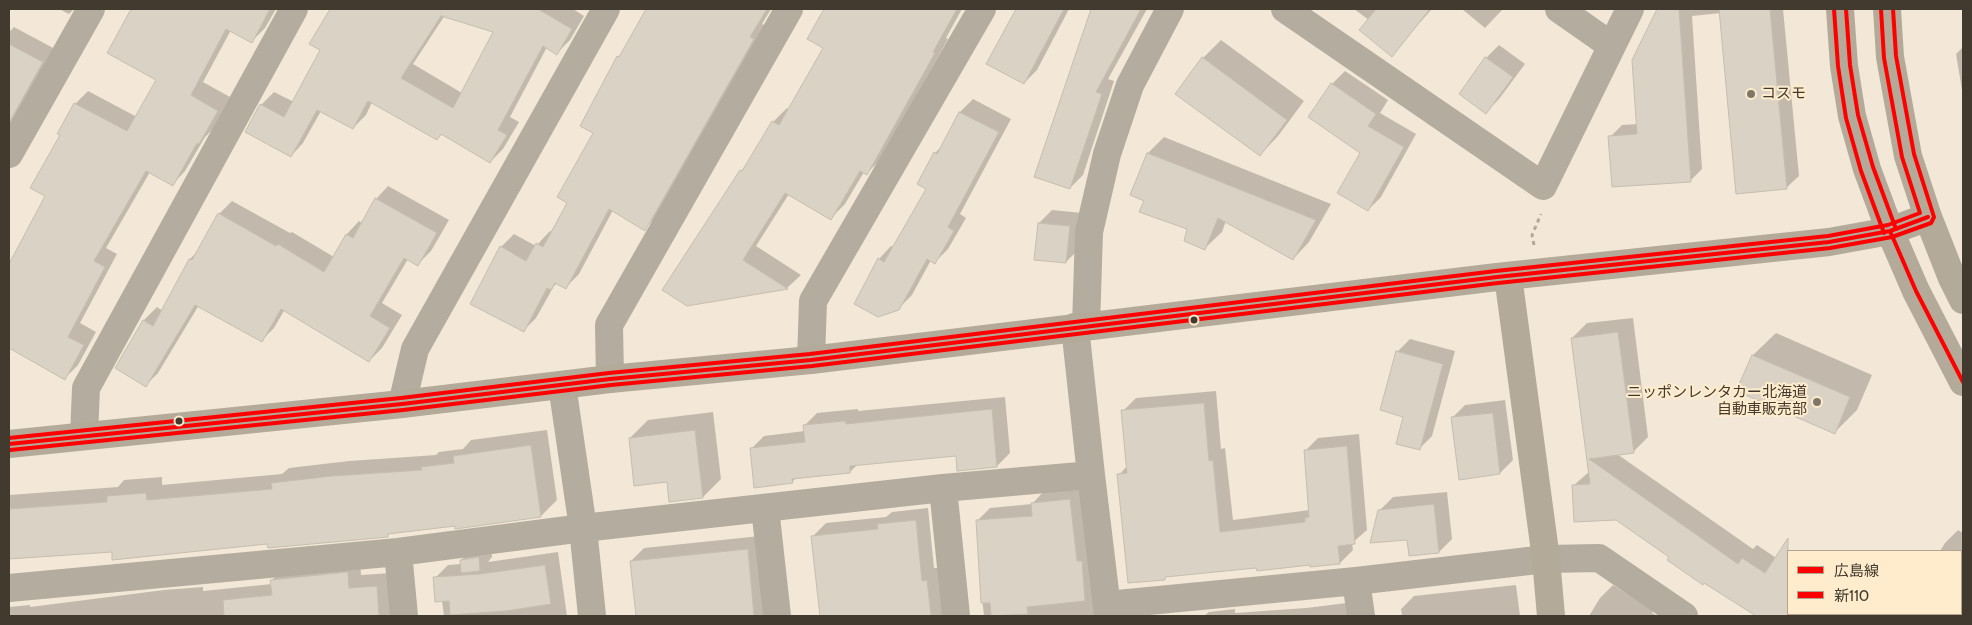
<!DOCTYPE html>
<meta charset="utf-8">
<style>
body{margin:0}
#map{position:relative;width:1972px;height:625px;overflow:hidden;background:#f3e8d7;font-family:Cabin,"Noto Sans JP",sans-serif}
canvas{display:block}
.frame{position:absolute;inset:0;border:10px solid #423a2e;pointer-events:none}
.legend{position:absolute;left:1787px;top:550px;width:175px;height:65px;box-sizing:border-box;background:#feeccc;border:1px solid #b3a58d;margin:0;padding:6px 9px;list-style:none;font-size:15px;color:#423a2e}
.legend li{display:flex;align-items:center;gap:10px;height:25px}
.legend b{width:25px;border:1px solid #b3a58d}
</style>
<div id="map">
<canvas width="1972" height="625"></canvas>
<div class="frame"></div>
<ul class="legend">
<li><b style="height:6px;background:#f00"></b>広島線</li>
<li><b style="height:6px;background:#f00"></b>新110</li>
</ul>
</div>
<script>
const c = document.querySelector('canvas').getContext('2d');
c.lineJoin = 'round';
function fill(path, color) { c.fillStyle = color; c.fill(path, 'evenodd'); }
const poly = rows => new Path2D(rows.map(r => 'M' + r).join(''));
function strokePath(path, color, width, dash) { c.strokeStyle = color; c.lineWidth = width; c.lineCap = dash ? 'butt' : 'round'; c.setLineDash(dash || []); c.stroke(path); }
function label(font, color, halo, rows, align = 'center') {
  c.font = font + ' Cabin,"Noto Sans JP",sans-serif'; c.lineWidth = 4; c.setLineDash([]); c.textBaseline = 'middle'; c.strokeStyle = halo; c.fillStyle = color; for (const [text, x, y, turn = 0] of rows) {
    c.save(); c.translate(x, y); c.rotate((+turn || 0) * Math.PI / 180); c.textAlign = isNaN(turn) ? turn : align; if (halo) c.strokeText(text, 0, 0); c.fillText(text, 0, 0); c.restore();
  }
}
fill(poly([
 [59,9,74,9,69,14],
 [134,9,276,9,265,28,252,41,231,30,203,82,230,97,212,130,205,137,185,171,173,184,150,172,106,248,117,254,80,323,96,332,78,365,65,378,9,347,9,264,46,195,61,135,75,104,88,91,137,117,158,79,131,11],
 [331,9,449,9,413,64,462,93,494,32,456,20,459,9,573,9,584,16,570,40,557,53,547,47,510,117,519,122,503,149,490,162,443,133,437,139,372,102,366,115,353,128,321,111,303,143,291,156,247,131,261,105,274,92,294,102,322,50,311,43],
 [647,9,701,9,716,17,720,9,771,9,762,24,766,26,657,216,644,229,613,210,579,274,566,287,557,283,554,286,536,318,523,331,501,247,514,234,536,246,550,231,553,233,569,203,594,132,618,57,625,50],
 [825,9,962,9,946,38,948,39,880,160,866,174,864,172,845,204,831,218,789,194,756,246,801,275,787,288,687,305,741,171,748,164,773,122,787,108,789,110,825,48,809,38],
 [1020,9,1069,9,1037,70,1024,83,988,64],
 [1092,9,1147,9,1108,79,1114,81,1083,175,1070,188,1035,176],
 [1354,9,1432,9,1391,55,1369,20],
 [1462,9,1503,9,1485,28],
 [1659,9,1783,9,1799,176,1786,188,1721,13,1692,16,1702,169,1690,181,1610,137,1622,125,1638,124,1634,60],
 [14,27,55,49,9,127,9,32],
 [1221,40,1304,101,1278,136,1260,155,1203,58],
 [1499,45,1525,64,1499,99,1486,112,1486,58],
 [1963,47,1963,96,1956,54],
 [1345,71,1388,100,1380,113,1416,134,1381,197,1368,210,1361,153,1309,117,1332,84],
 [973,99,1011,119,960,214,966,218,948,249,935,262,931,260,912,295,898,309,879,259,891,246,893,247,928,188,935,153,944,144,960,112],
 [1164,137,1331,204,1309,242,1293,259,1226,221,1222,232,1205,248,1188,228,1145,201,1148,153],
 [388,186,449,220,431,251,418,264,408,259,382,303,402,315,382,348,369,361,285,309,274,328,261,341,199,305,158,373,145,386,116,368,144,320,157,307,163,311,190,259,198,251,219,214,232,201,290,233,292,232,334,257,347,234,359,221,362,223,376,199],
 [1052,210,1082,213,1079,249,1066,262,1039,223],
 [1633,318,1648,437,1633,452,1617,454,1753,549,1757,545,1788,566,1788,614,1859,614,1863,616,1756,616,1704,582,1573,486,1590,471,1572,338,1587,323],
 [1776,333,1872,375,1857,410,1834,433,1738,391,1753,355],
 [1410,339,1455,351,1432,436,1419,449,1405,416,1397,352],
 [1216,391,1221,449,1225,448,1233,520,1310,510,1305,451,1318,438,1359,434,1367,530,1352,543,1353,550,1340,563,1311,565,1311,563,1258,566,1168,575,1164,579,1119,475,1128,465,1123,411,1136,398],
 [1005,397,1010,453,997,466,957,454,858,464,850,472,797,477,792,482,751,449,764,436,805,431,804,426,817,413,858,409,858,411],
 [1505,400,1513,460,1500,473,1460,478,1452,418,1465,405],
 [713,412,721,479,703,497,668,481,630,438,648,420],
 [547,430,557,500,541,516,391,532,387,536,113,550,9,558,9,495,118,487,124,480,162,477,162,485,282,474,289,468,349,461,436,455,439,452,463,449,471,440],
 [1083,486,1101,616,984,616,979,570,977,521,990,508,1032,504,1045,490],
 [1447,492,1452,539,1439,552,1408,539,1380,510,1393,497],
 [928,508,934,568,940,568,943,616,821,616,813,536,826,523,886,517,892,512],
 [1958,530,1963,533,1963,582,1961,587,1961,551,1940,551,1945,543],
 [760,536,768,616,645,616,644,608,631,561,644,548],
 [491,545,492,557,488,562,558,552,567,616,444,616,442,601,435,578,448,565,461,564,461,560,474,547],
 [360,560,361,575,390,573,390,616,9,616,9,607,30,605,30,607,164,590,203,587,203,591,272,584,272,580,285,567],
 [1516,585,1520,616,1402,616,1401,609,1414,596],
 [1613,585,1654,611,1652,613,1657,616,1589,616,1600,598],
 [1347,603,1348,616,1204,616,1209,612,1235,609,1235,613,1306,608],
 [1924,614,1942,614,1940,616,1928,616]
]), '#0003');
const building = poly([
 [131,9,270,9,252,43,226,29,191,95,218,111,199,144,197,143,173,186,146,171,94,261,105,267,68,337,84,345,65,380,9,348,9,264,45,196,30,188,60,135,57,134,74,103,127,131,156,80,107,53,131,9],
 [330,9,538,9,572,29,557,55,543,46,498,130,507,135,490,163,441,134,437,140,368,101,353,129,317,110,291,157,245,132,260,104,284,117,320,50,309,44,330,9],
 [441,16,493,32,453,108,401,78,441,16],
 [646,9,767,9,750,37,754,39,645,231,609,209,566,289,555,283,551,290,547,288,524,332,470,304,500,246,526,261,536,243,543,247,567,203,557,197,593,133,580,126,617,56,619,57,646,9],
 [824,9,957,9,933,52,935,53,867,175,860,171,831,220,785,193,743,260,788,289,687,306,662,290,740,170,742,171,772,121,779,125,823,48,807,39,824,9],
 [1016,9,1064,9,1024,84,986,64,1016,9],
 [1091,9,1141,9,1096,92,1102,94,1070,189,1034,177,1091,9],
 [1376,9,1430,9,1392,57,1359,30,1376,9],
 [1657,9,1679,9,1691,182,1612,187,1608,136,1637,134,1632,60,1657,9],
 [1719,9,1770,9,1787,189,1736,194,1719,9],
 [9,44,43,62,9,123,9,44],
 [1202,57,1287,120,1260,156,1175,94,1202,57],
 [1485,57,1513,77,1486,114,1459,94,1485,57],
 [1331,83,1376,114,1368,126,1404,147,1368,211,1337,193,1360,153,1308,117,1331,83],
 [959,112,999,132,948,227,954,231,935,264,927,259,899,310,878,317,854,304,878,258,884,262,926,189,917,184,934,152,937,154,959,112],
 [1147,153,1186,168,1316,220,1293,260,1218,218,1205,250,1184,241,1187,229,1139,212,1144,201,1130,195,1147,153],
 [375,198,437,233,418,266,404,258,370,316,390,328,369,362,281,309,262,342,195,305,146,387,115,368,143,320,153,326,189,259,192,260,218,213,276,246,278,244,324,272,346,234,353,238,375,198],
 [1038,223,1070,226,1066,263,1034,260,1038,223],
 [1618,332,1634,453,1589,459,1738,564,1742,558,1765,573,1788,538,1788,616,1756,616,1704,583,1703,585,1667,560,1669,557,1616,520,1574,522,1572,485,1590,484,1571,338,1618,332],
 [1396,351,1443,364,1420,450,1396,444,1403,417,1380,410,1396,351],
 [1752,355,1850,397,1835,434,1736,391,1752,355],
 [1204,403,1209,461,1213,460,1220,532,1305,522,1305,518,1309,517,1304,450,1347,446,1355,544,1338,546,1340,564,1310,567,1310,565,1257,571,1256,568,1165,577,1165,580,1128,583,1117,474,1127,473,1121,410,1204,403],
 [992,409,997,467,957,471,956,456,850,466,850,473,792,479,793,483,754,488,750,448,805,442,803,425,845,421,846,424,992,409],
 [1493,413,1500,474,1459,480,1451,417,1493,413],
 [695,430,703,498,669,502,667,482,634,486,629,438,695,430],
 [531,445,541,517,455,529,455,526,388,534,388,537,268,548,267,544,112,560,112,552,9,559,9,509,107,502,107,496,146,493,147,500,272,489,271,483,332,476,422,470,421,467,454,463,453,456,531,445],
 [1070,499,1077,561,1082,561,1085,601,1027,607,1028,614,991,616,990,603,981,603,976,520,1032,516,1031,503,1070,499],
 [1434,504,1439,553,1409,556,1407,540,1370,543,1378,510,1434,504],
 [916,520,922,581,927,580,931,616,820,616,811,536,878,529,877,524,916,520],
 [748,549,754,616,636,616,630,561,748,549],
 [479,557,480,571,461,573,460,560,479,557],
 [545,565,551,604,506,611,450,615,449,601,435,602,433,577,480,574,545,565],
 [348,572,349,588,377,586,379,616,224,616,223,600,272,595,270,580,348,572]
]);
fill(building, '#dad2c4');
strokePath(building, '#c5bdaf', 1);
strokePath(poly([
 [1534,245,1532,235,1541,214]
]), '#b0a89c', 3, [4, 4]);
strokePath(poly([
 [1285,9,1543,186,1630,9],
 [1559,9,1612,46],
 [9,154,91,9],
 [1086,326,1089,232,1107,154,1130,85,1170,9],
 [1075,327,1091,475,1108,616],
 [811,360,813,301,982,9],
 [610,379,609,325,789,9],
 [562,385,583,528,592,616],
 [402,404,415,349,606,9],
 [84,436,86,388,294,9],
 [943,488,956,616],
 [765,508,777,616],
 [398,552,404,616],
 [1356,581,1361,616],
 [9,588,398,552,583,528,943,488,1091,475],
 [1107,605,1356,581,1546,559,1599,558,1684,616]
]), '#b4ac9e', 28);
strokePath(poly([
 [1840,9,1844,66,1852,116,1867,169,1890,231,1916,291,1963,382],
 [1887,9,1890,57,1908,156,1928,217,1952,278,1963,300],
 [1508,276,1546,559,1551,616],
 [9,444,402,404,610,379,811,360,1497,277,1829,242,1890,231,1928,217]
]), '#b3aa99', 28);
strokePath(poly([
 [1890,231,1916,291,1963,382],
 [9,444,402,404,610,379,811,360,1497,277,1829,242,1890,231,1928,217]
]), '#f00', 4);
strokePath(poly([
 [1834,9,1838,66,1846,118,1861,171,1884,233],
 [10,450,403,410,611,385,812,366,1498,283,1830,248,1892,237,1931,223,1934,217,1914,154,1896,56,1893,9]
]), '#f00', 4);
strokePath(poly([
 [1846,9,1850,65,1858,115,1873,167,1896,229],
 [9,438,401,398,609,373,810,354,1496,271,1828,236,1888,225,1920,213,1902,157,1884,58,1881,9]
]), '#f00', 4);
for (const [x, y, r, color] of [
 [1751,94,5,"#807769"],
 [1194,320,4.5,"#423a2e"],
 [1817,402,5,"#807769"],
 [179,421,4.5,"#423a2e"]
]) { const dot = new Path2D(); dot.arc(x, y, r, 0, 2 * Math.PI); c.fillStyle = color; c.fill(dot); strokePath(dot, '#feeccc', 2); }
label('15px', '#423a2e', '#feeccc', [
 ["コスモ",1761,94],
 ["ニッポンレンタカー北海道",1807,393,"right"],
 ["自動車販売部",1807,410,"right"]
], 'left');
</script>
